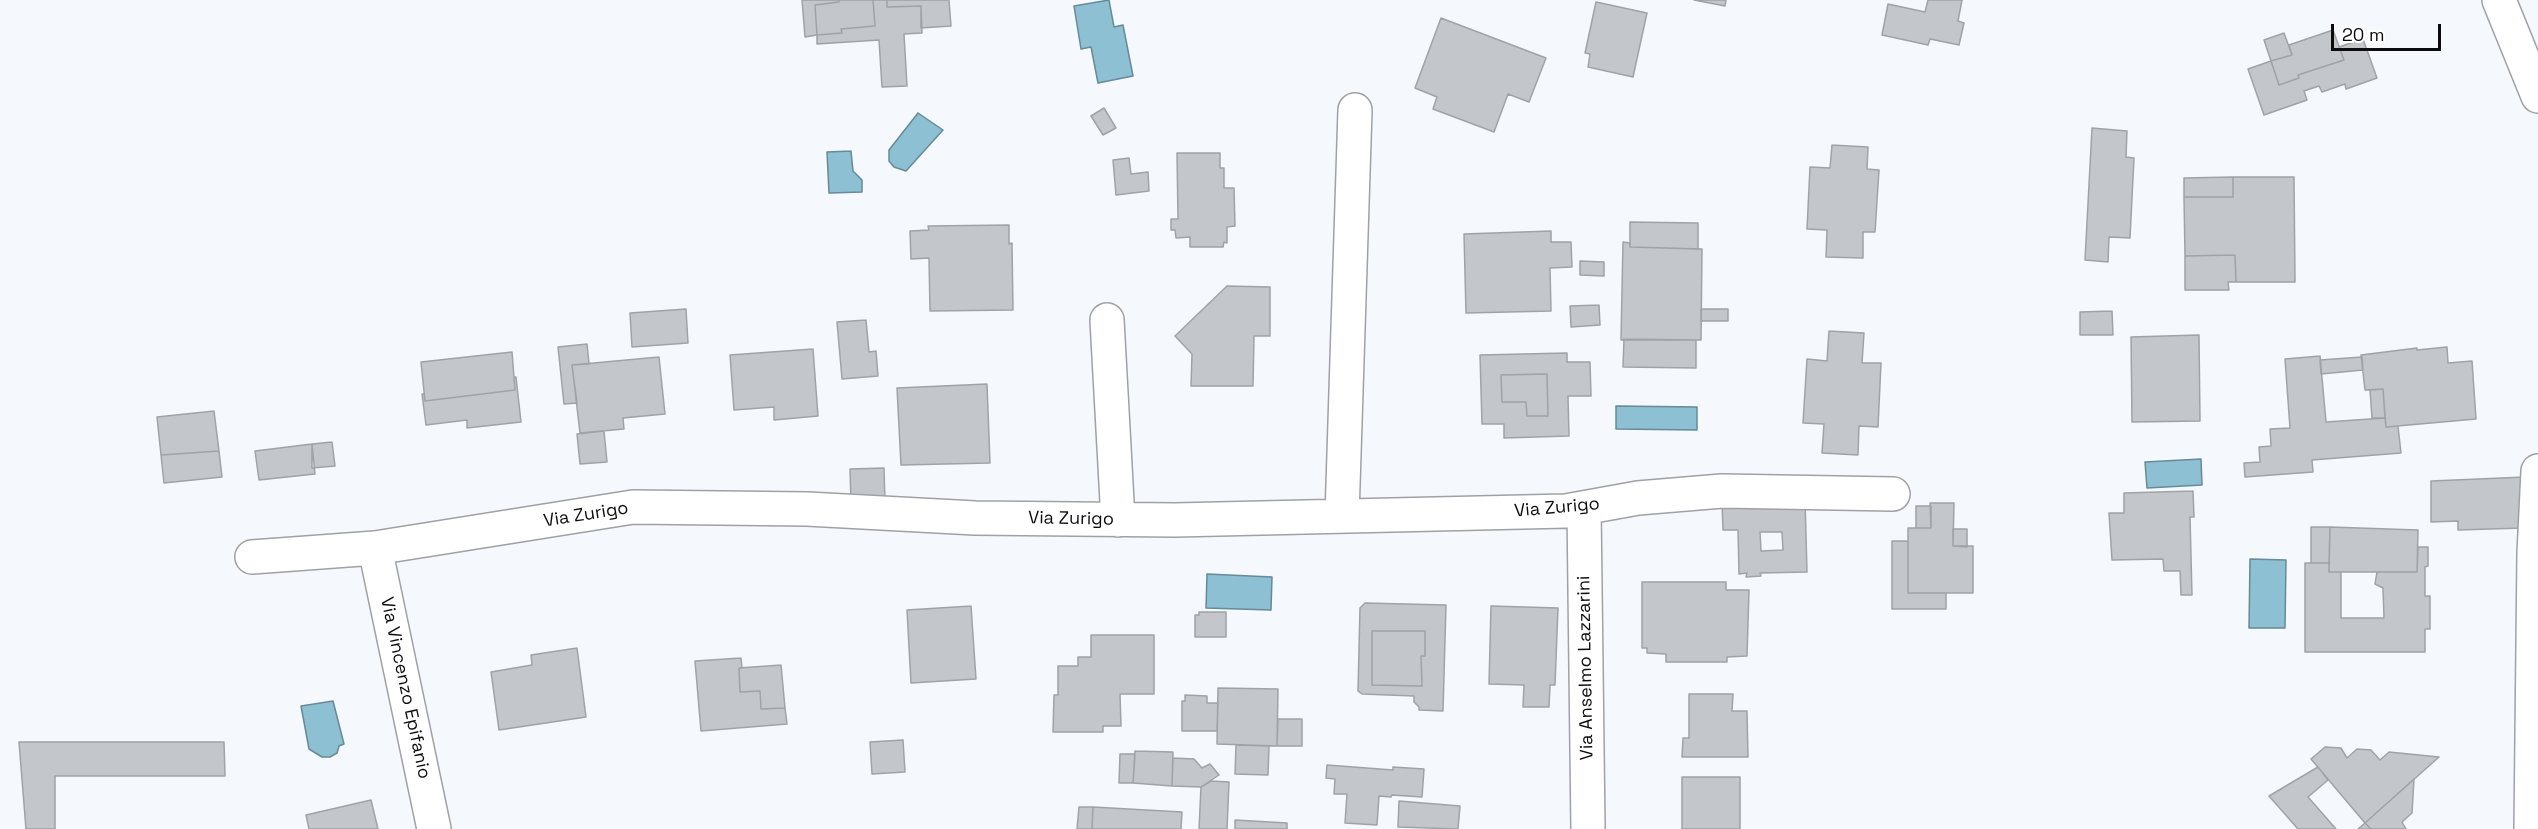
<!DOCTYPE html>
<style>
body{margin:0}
#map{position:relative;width:2538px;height:829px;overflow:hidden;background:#f5f8fd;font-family:"Space Grotesk",sans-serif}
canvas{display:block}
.scale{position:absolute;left:2331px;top:24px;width:110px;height:27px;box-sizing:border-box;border:3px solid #0c0c0e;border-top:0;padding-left:8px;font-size:18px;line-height:21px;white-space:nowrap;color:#0c0c0e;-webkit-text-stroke:4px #fff;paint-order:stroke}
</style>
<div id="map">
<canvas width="2538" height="829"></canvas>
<div class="scale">20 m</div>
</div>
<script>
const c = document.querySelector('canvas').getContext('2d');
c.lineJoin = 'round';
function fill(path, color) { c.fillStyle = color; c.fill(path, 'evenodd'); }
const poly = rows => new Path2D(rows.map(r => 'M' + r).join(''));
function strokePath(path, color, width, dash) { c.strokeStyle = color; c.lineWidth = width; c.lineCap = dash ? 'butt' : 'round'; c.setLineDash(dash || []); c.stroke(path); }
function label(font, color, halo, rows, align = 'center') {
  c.font = font + ' "Space Grotesk",sans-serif'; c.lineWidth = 6; c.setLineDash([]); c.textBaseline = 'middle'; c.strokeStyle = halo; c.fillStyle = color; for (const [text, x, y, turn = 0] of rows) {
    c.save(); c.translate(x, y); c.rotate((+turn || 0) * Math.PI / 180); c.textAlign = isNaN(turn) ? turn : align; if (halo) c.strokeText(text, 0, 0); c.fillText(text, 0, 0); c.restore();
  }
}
const water = poly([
 [1109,0,1114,27,1123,25,1133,76,1098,83,1091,47,1081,49,1074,6,1109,0],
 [918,113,943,130,906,171,894,167,889,161,889,150,918,113],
 [851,151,853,171,862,180,862,192,829,193,827,152,851,151],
 [1616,406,1697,407,1697,430,1616,429,1616,406],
 [2201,459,2202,485,2147,488,2145,462,2201,459],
 [2250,559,2286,560,2285,628,2249,628,2250,559],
 [1207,574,1272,577,1271,610,1206,608,1207,574],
 [333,701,344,744,339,746,337,753,330,757,322,757,309,749,301,706,333,701]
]);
fill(water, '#8cc0d2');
strokePath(water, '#668a97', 1.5);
const building = poly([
 [802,0,839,0,839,2,815,5,817,35,805,37,802,0],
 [839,0,873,0,875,26,841,29,842,33,817,35,815,5,839,2,839,0],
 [868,0,887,0,887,7,921,6,922,33,904,34,907,86,882,87,879,40,817,44,817,35,842,33,841,29,875,26,873,0,868,0],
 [887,0,949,0,951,26,921,28,921,6,887,7,887,0],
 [1694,0,1726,0,1725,6,1694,0],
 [1928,0,1962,0,1958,21,1964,23,1959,45,1930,39,1928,45,1882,35,1888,4,1925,12,1928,0],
 [1596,2,1647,13,1633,77,1588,67,1590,54,1585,53,1596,2],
 [1441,18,1546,58,1529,102,1508,94,1494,132,1433,109,1437,97,1415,88,1441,18],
 [2333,30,2344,60,2298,75,2299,78,2279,85,2271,61,2292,55,2289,45,2333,30],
 [2284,33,2292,55,2271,61,2264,40,2284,33],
 [2363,39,2377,78,2346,89,2345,84,2322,92,2319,86,2304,91,2307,100,2264,115,2248,69,2271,61,2279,85,2299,78,2298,75,2344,60,2339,47,2363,39],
 [1104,108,1116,128,1103,135,1091,116,1104,108],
 [2092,128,2127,131,2126,157,2134,158,2130,238,2109,237,2108,262,2085,260,2092,128],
 [1832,145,1868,147,1867,169,1879,170,1875,232,1863,232,1863,258,1826,257,1827,230,1807,229,1810,167,1830,168,1832,145],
 [1177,153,1220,153,1220,168,1224,168,1224,188,1234,188,1235,226,1227,227,1227,243,1224,242,1223,247,1190,247,1190,237,1176,238,1175,230,1171,230,1171,219,1178,219,1177,153],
 [1129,158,1131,174,1148,172,1149,191,1116,195,1113,160,1129,158],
 [2233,177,2233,197,2184,197,2184,178,2233,177],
 [2233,177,2294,177,2295,282,2236,282,2235,255,2185,256,2184,197,2233,197,2233,177],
 [1630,222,1698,223,1698,249,1630,247,1630,222],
 [1009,225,1009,244,1012,243,1013,310,930,311,929,258,911,259,910,231,929,230,928,226,1009,225],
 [1551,231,1551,242,1571,242,1572,267,1550,268,1551,311,1466,313,1464,234,1551,231],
 [1623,242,1630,243,1630,247,1702,249,1701,340,1621,340,1623,242],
 [2235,255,2236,282,2228,282,2229,290,2185,290,2185,256,2235,255],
 [1580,261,1604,262,1604,276,1580,275,1580,261],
 [1227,286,1270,287,1270,336,1254,336,1253,386,1191,386,1192,354,1175,336,1227,286],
 [1599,305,1600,325,1571,327,1570,306,1599,305],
 [686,309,688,343,632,347,630,313,686,309],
 [1701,309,1728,309,1728,321,1701,321,1701,309],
 [2112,311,2113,335,2080,335,2080,312,2112,311],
 [866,320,869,352,876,351,878,376,842,379,837,322,866,320],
 [1829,331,1864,333,1862,363,1881,363,1878,427,1859,426,1858,455,1822,453,1824,424,1803,423,1807,359,1827,361,1829,331],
 [2199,335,2200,421,2132,422,2131,337,2199,335],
 [1624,339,1696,340,1696,368,1623,367,1624,339],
 [587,344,589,364,572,365,577,403,564,404,558,347,587,344],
 [2447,347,2448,363,2472,361,2476,419,2386,427,2383,389,2365,390,2361,355,2417,348,2417,350,2447,347],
 [813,349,818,416,774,420,774,407,734,410,730,355,813,349],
 [512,352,515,390,425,401,421,362,512,352],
 [1567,353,1567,362,1590,362,1591,396,1568,396,1569,436,1504,438,1504,424,1482,424,1480,355,1567,353],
 [1547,374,1548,416,1527,416,1526,402,1502,402,1501,375,1547,374],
 [2320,356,2326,422,2385,418,2386,427,2398,426,2401,453,2312,460,2313,472,2245,477,2244,463,2260,462,2259,447,2271,446,2270,429,2290,428,2285,359,2320,356],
 [659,357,665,414,623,418,624,429,580,433,572,365,659,357],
 [2362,357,2363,370,2321,374,2320,360,2362,357],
 [1547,374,1548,416,1527,416,1526,402,1502,402,1501,375,1547,374],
 [514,377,516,377,521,422,467,428,467,420,426,425,422,394,424,394,425,401,515,390,514,377],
 [987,384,990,463,901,465,897,388,987,384],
 [2383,389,2385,418,2372,418,2370,390,2383,389],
 [214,411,219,451,161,455,157,417,214,411],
 [604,431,607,462,580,464,577,434,604,431],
 [332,442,335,466,312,468,312,444,332,442],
 [312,444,315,474,259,480,255,451,312,444],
 [219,451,222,477,164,483,161,455,219,451],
 [884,468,885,502,851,503,850,469,884,468],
 [2525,477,2523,528,2458,530,2458,521,2431,522,2431,481,2525,477],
 [2193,491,2194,517,2190,517,2192,595,2181,595,2180,571,2164,571,2163,559,2112,560,2109,513,2124,513,2124,493,2193,491],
 [1805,499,1807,572,1760,573,1761,576,1746,577,1747,573,1739,574,1738,530,1723,530,1722,502,1805,499],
 [1760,532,1782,532,1783,550,1761,551,1760,532],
 [1930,503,1954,503,1953,546,1973,546,1973,593,1908,593,1908,528,1931,528,1930,503],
 [1916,506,1931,506,1931,528,1916,528,1916,506],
 [2311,527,2330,527,2329,563,2311,563,2311,527],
 [2330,527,2418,530,2417,572,2329,572,2330,527],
 [1953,529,1967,529,1967,547,1953,546,1953,529],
 [1892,541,1908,541,1908,593,1946,593,1946,609,1892,609,1892,541],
 [2418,547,2428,547,2428,566,2425,567,2425,596,2430,596,2430,629,2425,629,2425,652,2305,652,2305,563,2329,563,2329,572,2341,572,2341,618,2384,618,2383,588,2375,584,2377,572,2417,572,2418,547],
 [1642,582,1726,582,1726,590,1749,590,1747,656,1727,657,1727,662,1666,662,1666,654,1647,653,1647,648,1642,648,1642,582],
 [1365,603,1446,605,1443,711,1419,710,1419,707,1414,702,1414,696,1362,694,1358,691,1360,608,1365,603],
 [1372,631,1425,631,1425,656,1421,656,1422,686,1372,685,1372,631],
 [971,606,976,679,911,683,907,610,971,606],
 [1491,606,1558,608,1555,685,1550,685,1549,707,1523,707,1524,685,1489,684,1491,606],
 [1199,612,1226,612,1226,637,1195,637,1195,615,1199,615,1199,612],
 [1372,631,1425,631,1425,656,1421,656,1422,686,1372,685,1372,631],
 [1091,635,1154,635,1154,694,1120,694,1121,726,1103,726,1103,732,1053,732,1054,695,1058,695,1058,666,1078,666,1078,657,1091,657,1091,635],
 [577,648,586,717,499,730,491,672,532,665,531,655,577,648],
 [741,658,742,668,739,668,740,692,760,691,761,709,785,708,787,724,701,731,695,661,741,658],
 [781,665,785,708,761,709,760,691,740,692,739,668,781,665],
 [1218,688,1278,689,1277,746,1217,744,1218,688],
 [1689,694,1733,694,1732,711,1747,711,1748,757,1682,757,1683,738,1689,738,1689,694],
 [1185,695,1207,696,1207,703,1218,703,1217,731,1182,731,1182,701,1185,701,1185,695],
 [1278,719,1302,719,1302,746,1277,746,1278,719],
 [903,740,905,772,872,774,870,742,903,740],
 [19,742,224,742,225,776,55,776,55,829,26,829,19,742],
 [1236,745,1269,746,1268,775,1235,774,1236,745],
 [2325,747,2341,748,2347,758,2357,749,2371,750,2380,760,2389,752,2439,757,2365,823,2311,759,2325,747],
 [1135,751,1173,752,1172,786,1133,783,1135,751],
 [1120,754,1135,754,1133,783,1119,783,1120,754],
 [1173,758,1194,759,1202,768,1210,764,1219,775,1201,787,1172,786,1173,758],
 [1327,765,1393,770,1393,767,1424,769,1422,797,1392,795,1391,797,1379,796,1377,825,1345,823,1347,794,1334,794,1335,779,1326,778,1327,765],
 [2318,767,2328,780,2308,797,2336,829,2298,829,2269,796,2318,767],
 [1682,777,1740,777,1740,829,1682,829,1682,777],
 [2414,779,2412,813,2402,822,2406,829,2371,829,2365,823,2414,779],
 [1211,781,1229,782,1227,829,1199,829,1201,787,1211,781],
 [371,800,378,829,309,829,306,815,371,800],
 [1399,801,1460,806,1458,829,1398,827,1399,801],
 [1079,807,1093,807,1092,829,1077,829,1079,807],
 [1093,807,1182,812,1181,829,1092,829,1093,807],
 [1235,820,1287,823,1287,829,1235,829,1235,820],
 [2365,823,2371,829,2358,829,2365,823]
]);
fill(building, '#c3c7cb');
strokePath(building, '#9fa3a7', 1.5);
const minor = poly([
 [2499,0,2538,96],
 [1107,320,1118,520],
 [1584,508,1588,829],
 [1342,516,1355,110],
 [375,548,434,829],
 [252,557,375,548,633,507,807,509,975,518,1175,520,1566,511,1638,498,1722,491,1893,494],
 [2531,829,2534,553,2538,471]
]);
strokePath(minor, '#9fa1a6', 36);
strokePath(minor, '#fff', 33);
label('18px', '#0c0c0e', '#fff', [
 ["Via Zurigo",1557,508,-5],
 ["Via Zurigo",586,515,-9],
 ["Via Zurigo",1071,519,1],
 ["Via Anselmo Lazzarini",1586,668,-91],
 ["Via Vincenzo Epifanio",405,688,78]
]);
</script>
